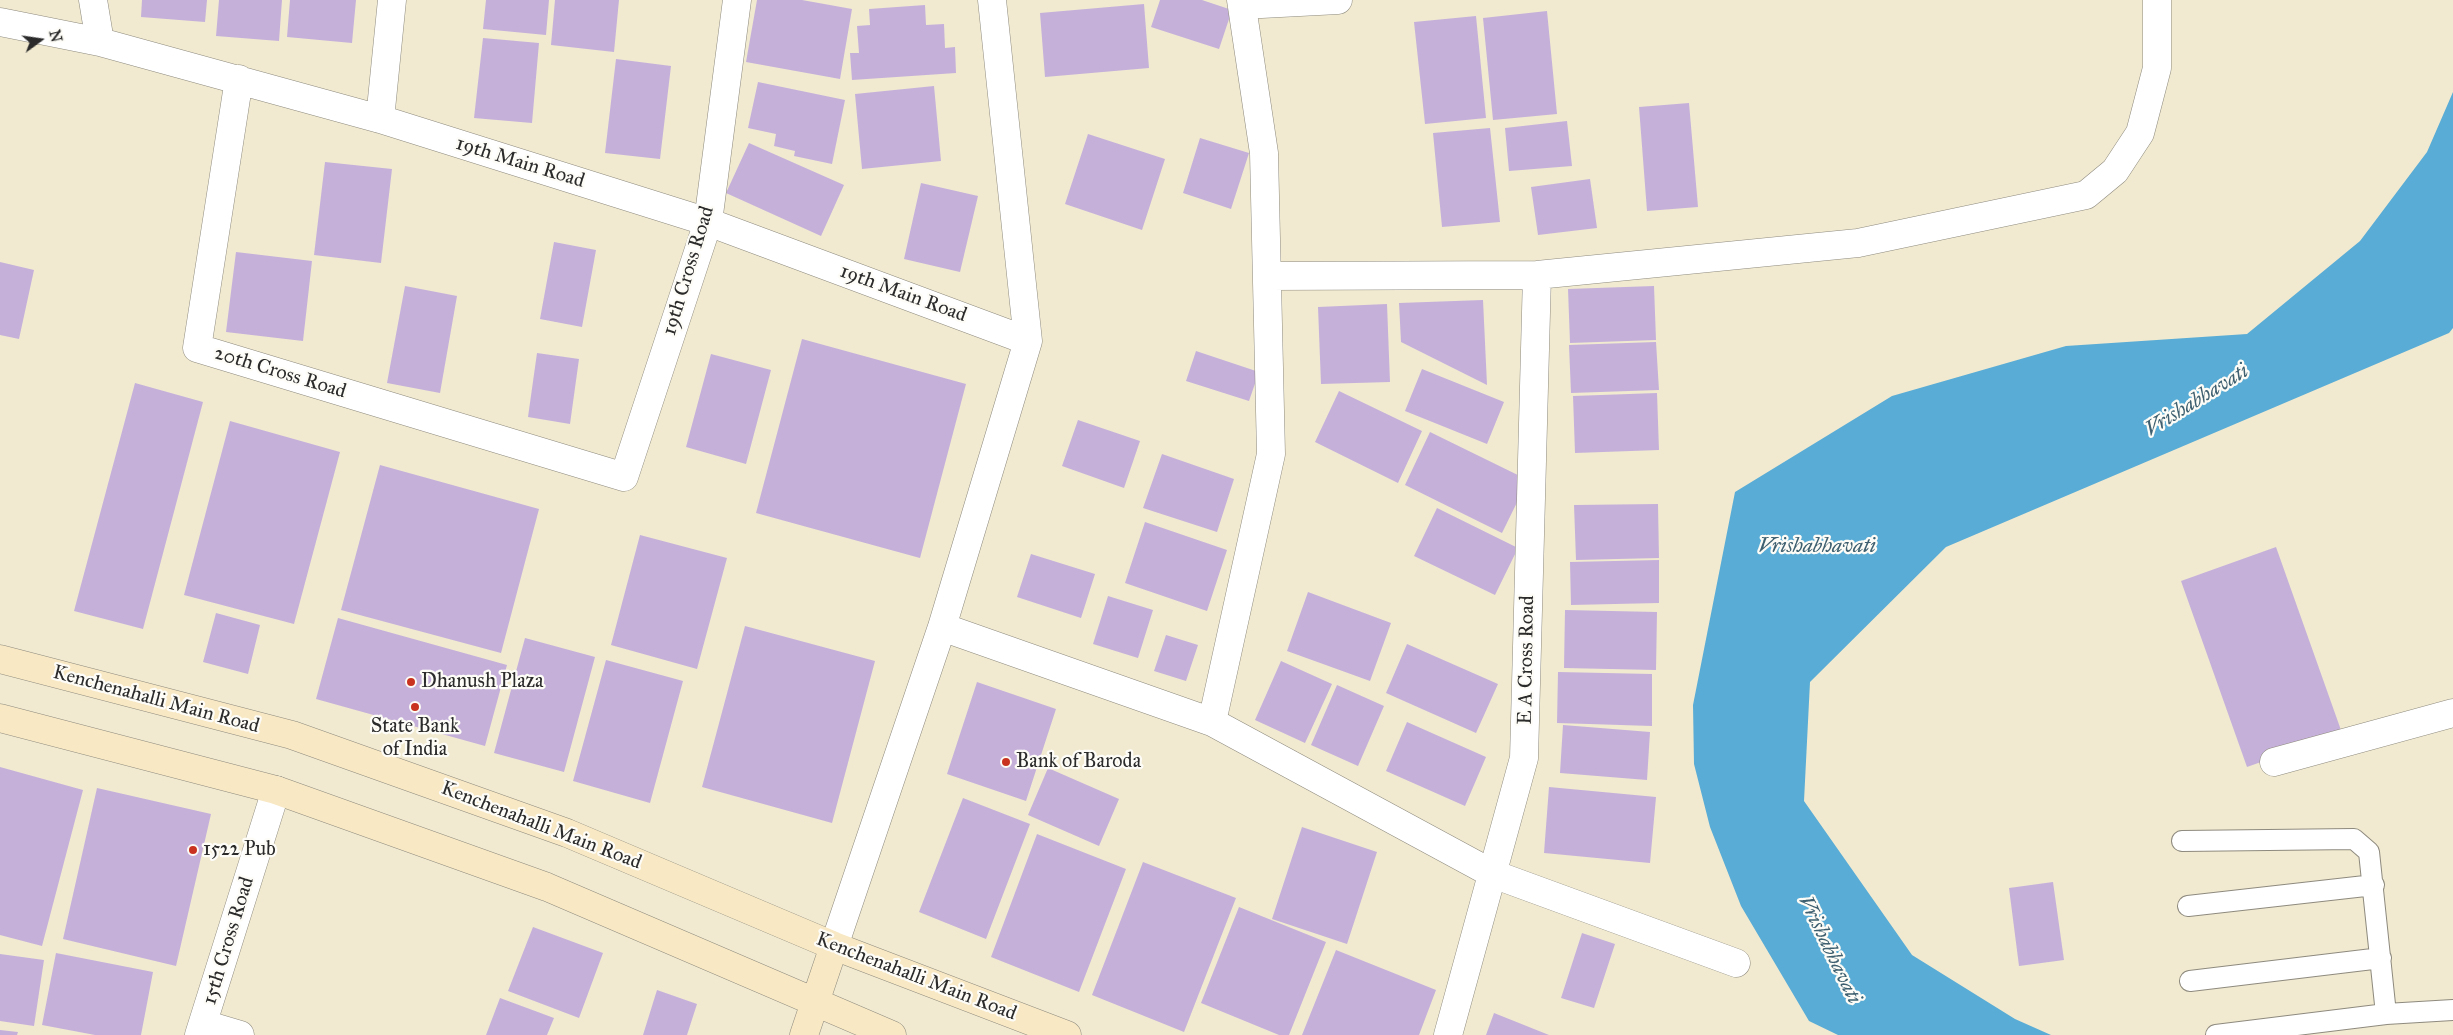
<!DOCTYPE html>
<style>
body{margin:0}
#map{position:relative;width:2453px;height:1035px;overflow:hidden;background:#f1ead1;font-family:"IM FELL Great Primer",serif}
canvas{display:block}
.north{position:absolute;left:15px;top:15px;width:50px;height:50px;-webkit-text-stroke:4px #fdfcf7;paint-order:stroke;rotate:76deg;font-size:14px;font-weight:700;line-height:20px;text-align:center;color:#2b2b2b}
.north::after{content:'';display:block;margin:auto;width:18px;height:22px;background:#2b2b2b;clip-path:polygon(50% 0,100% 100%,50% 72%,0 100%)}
</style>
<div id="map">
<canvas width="2453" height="1035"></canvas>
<div class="north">N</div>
</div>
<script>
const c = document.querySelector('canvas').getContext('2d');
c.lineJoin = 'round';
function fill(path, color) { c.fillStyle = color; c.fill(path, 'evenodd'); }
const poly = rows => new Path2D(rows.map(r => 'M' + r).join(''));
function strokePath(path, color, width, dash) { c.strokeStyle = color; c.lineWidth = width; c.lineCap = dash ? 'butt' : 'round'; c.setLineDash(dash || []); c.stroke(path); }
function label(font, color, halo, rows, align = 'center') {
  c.font = font + ' "IM FELL Great Primer",serif'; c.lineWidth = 4.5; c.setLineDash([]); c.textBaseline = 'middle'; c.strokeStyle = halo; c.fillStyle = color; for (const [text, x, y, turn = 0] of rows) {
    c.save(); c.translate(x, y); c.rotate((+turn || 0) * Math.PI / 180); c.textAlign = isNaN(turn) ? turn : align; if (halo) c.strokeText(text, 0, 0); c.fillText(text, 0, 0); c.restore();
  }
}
fill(poly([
 [2453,92,2453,328,2449,333,1946,547,1810,682,1804,801,1912,955,2015,1019,2051,1035,1838,1035,1809,1021,1741,906,1710,827,1694,764,1693,705,1735,492,1892,396,2066,346,2247,334,2360,241,2427,152]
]), '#59acd5');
fill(poly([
 [142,0,207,0,205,22,141,17],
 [219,0,282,0,279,41,216,36],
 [290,0,356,0,352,43,287,37],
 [486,0,549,0,546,35,483,29],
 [555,0,619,0,614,52,551,45],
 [757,0,802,0,852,9,840,79,746,62],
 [1160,0,1202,0,1232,10,1219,49,1151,27],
 [1144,4,1149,68,1045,77,1040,13],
 [925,5,926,25,944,24,945,48,955,47,956,73,852,80,850,53,859,53,857,26,870,25,869,9],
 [1547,11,1557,114,1493,120,1483,18],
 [1476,16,1486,118,1425,124,1414,22],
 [483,38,539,43,532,123,474,118],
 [616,59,671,66,660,159,605,153],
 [758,82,845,100,832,164,794,156,795,151,774,146,776,134,748,128],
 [934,86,941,161,862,169,855,94],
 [1689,103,1698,207,1647,211,1639,107],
 [1567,121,1572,166,1509,171,1505,128],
 [1490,128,1500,222,1442,227,1433,133],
 [1088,134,1165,159,1142,230,1065,204],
 [1200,138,1249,153,1231,209,1183,193],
 [749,143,844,185,821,236,726,193],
 [325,162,392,169,381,263,314,255],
 [1590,179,1597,228,1538,235,1531,187],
 [921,183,978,196,960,272,904,259],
 [554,242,596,250,582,327,540,319],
 [236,252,312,261,303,341,226,332],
 [0,262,34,270,19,339,0,335],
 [405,286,457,296,440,393,387,383],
 [1654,286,1656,340,1570,343,1568,289],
 [1483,300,1487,385,1401,342,1399,303],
 [1387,304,1390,382,1321,384,1318,307],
 [802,339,966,384,920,558,756,513],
 [1656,342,1659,390,1571,393,1569,345],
 [1196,351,1259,372,1249,401,1186,381],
 [537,353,579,359,570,424,528,417],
 [711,354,771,370,746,464,686,447],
 [1422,369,1504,402,1487,444,1405,411],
 [135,383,203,402,143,629,74,611],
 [1339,391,1422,431,1398,483,1315,442],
 [1657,393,1659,450,1575,453,1573,396],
 [1078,420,1140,441,1124,488,1062,466],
 [230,421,340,452,294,624,184,595],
 [1430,432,1528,480,1502,533,1405,485],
 [1162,454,1234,479,1217,532,1143,508],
 [380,465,539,509,501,653,341,610],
 [1658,504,1659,558,1576,560,1574,505],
 [1437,508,1518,548,1495,595,1414,556],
 [1145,522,1227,550,1207,611,1125,583],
 [640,535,727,558,697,669,611,645],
 [2276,547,2342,733,2247,767,2181,581],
 [1031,554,1095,574,1081,618,1017,597],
 [1659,560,1659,603,1571,605,1570,562],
 [1308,592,1391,623,1370,681,1287,651],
 [1108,596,1153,610,1138,658,1093,644],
 [1565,610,1657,612,1656,670,1564,668],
 [216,613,260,625,248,674,203,662],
 [338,618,507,665,485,746,316,699],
 [745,626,875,661,832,823,702,787],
 [1166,635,1198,645,1186,681,1154,671],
 [525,638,595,657,564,772,494,753],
 [1407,644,1498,684,1476,733,1386,693],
 [606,660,683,681,650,803,573,781],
 [1281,661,1332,684,1305,743,1255,720],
 [1558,672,1652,674,1652,726,1557,723],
 [977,682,1056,709,1026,801,947,774],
 [1337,685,1384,706,1358,766,1311,745],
 [1407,722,1486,757,1465,806,1386,771],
 [1563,725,1650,732,1647,780,1560,773],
 [0,767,83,790,42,946,0,935],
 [1048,768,1119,799,1099,846,1028,815],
 [1549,787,1656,797,1650,863,1544,853],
 [97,788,211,814,176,966,63,939],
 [963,798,1030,824,986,939,919,912],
 [1302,827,1377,852,1347,944,1272,919],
 [1037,834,1126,869,1079,992,991,957],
 [1143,862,1236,898,1184,1032,1092,995],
 [2053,882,2064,960,2019,966,2009,888],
 [1239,907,1326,942,1289,1035,1279,1035,1201,1003],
 [533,927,603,953,579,1018,508,991],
 [1582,933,1615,944,1594,1008,1561,998],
 [1336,950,1436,990,1419,1035,1302,1035],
 [56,953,153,972,141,1035,95,1035,42,1025],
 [0,954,44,960,34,1026,0,1021],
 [657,990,697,1004,687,1035,643,1035],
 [500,998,554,1018,547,1035,486,1035],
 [1494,1013,1549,1035,1486,1035],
 [0,1030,18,1032,17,1035,0,1035]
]), '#c5b0da');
const lane = poly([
 [2182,841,2354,839,2369,852,2386,1014],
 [2188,906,2374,885],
 [2190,981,2381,958],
 [2216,1035,2386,1014,2453,1010]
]);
const street = poly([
 [93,0,100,42],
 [1242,5,1338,0],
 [0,22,100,42,380,119,708,222,1028,341],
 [239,79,197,348,624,477,708,222,737,0],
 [380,119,392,0],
 [1267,276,1537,275,1858,243,2086,195,2115,171,2140,133,2157,68,2157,0],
 [942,627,1212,722,1271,454,1264,153,1241,0],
 [1212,722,1493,874,1736,963],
 [2274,762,2453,713],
 [834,946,942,627,1028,341,992,0],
 [203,1024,240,1035],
 [199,1035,276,790],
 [1448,1035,1524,758,1537,275]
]);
const secondary = poly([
 [0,659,292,735,567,833,834,946,1067,1035],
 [0,718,276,790,547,887,892,1035],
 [804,1035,834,946]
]);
strokePath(lane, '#8e8a7e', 22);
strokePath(street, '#8e8a7e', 29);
strokePath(secondary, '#8e8a7e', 29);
strokePath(lane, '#fff', 20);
strokePath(street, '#fff', 28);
strokePath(secondary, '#f8e8c3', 28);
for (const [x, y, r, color] of [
 [411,682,5,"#c8321e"],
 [415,707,5,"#c8321e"],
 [1006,762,5,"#c8321e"],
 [193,850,5,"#c8321e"]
]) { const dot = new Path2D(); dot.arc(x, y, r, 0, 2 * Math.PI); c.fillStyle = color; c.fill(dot); strokePath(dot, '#fdfcf7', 2); }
label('20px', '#2b2b2b', '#fdfcf7', [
 ["19th Main Road",520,163,17],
 ["19th Cross Road",689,271,-73],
 ["19th Main Road",903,294,20],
 ["20th Cross Road",280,373,17],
 ["E A Cross Road",1527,660,-89],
 ["Kenchenahalli Main Road",156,700,15],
 ["Kenchenahalli Main Road",541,826,21],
 ["15th Cross Road",229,941,-73],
 ["Kenchenahalli Main Road",916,977,21]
]);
label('20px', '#2b2b2b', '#fdfcf7', [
 ["Dhanush Plaza",421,682],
 ["State Bank",415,727,"center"],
 ["of India",415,750,"center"],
 ["Bank of Baroda",1016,762],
 ["1522 Pub",203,850]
], 'left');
label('italic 21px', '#3d5f6f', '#fdfcf7', [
 ["Vrishabhavati",2197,401,-32],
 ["Vrishabhavati",1817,547],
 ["Vrishabhavati",1829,950,64]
]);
</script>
